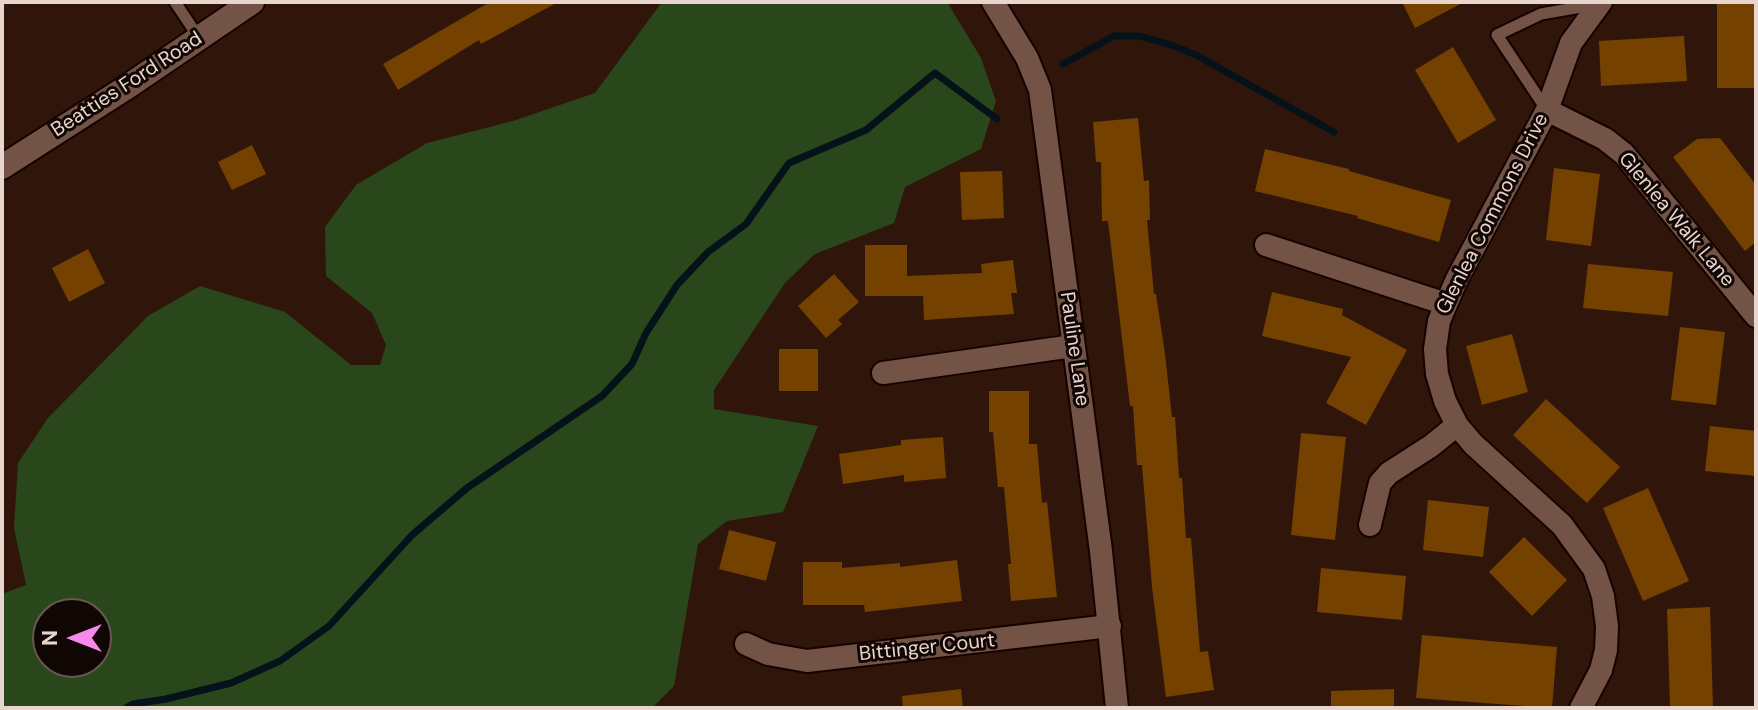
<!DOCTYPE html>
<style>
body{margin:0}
#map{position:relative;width:1758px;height:710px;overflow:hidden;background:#30160a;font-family:"DM Sans",sans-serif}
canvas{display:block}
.frame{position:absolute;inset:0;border:4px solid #e8d5cd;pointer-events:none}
.north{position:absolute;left:32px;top:598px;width:80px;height:80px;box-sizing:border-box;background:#100603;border:2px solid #665954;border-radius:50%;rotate:270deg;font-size:22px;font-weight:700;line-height:32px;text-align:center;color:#e8d5cd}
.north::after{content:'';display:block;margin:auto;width:28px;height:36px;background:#f788ec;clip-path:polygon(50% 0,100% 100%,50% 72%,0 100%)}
</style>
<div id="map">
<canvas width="1758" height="710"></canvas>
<div class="frame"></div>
<div class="north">N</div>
</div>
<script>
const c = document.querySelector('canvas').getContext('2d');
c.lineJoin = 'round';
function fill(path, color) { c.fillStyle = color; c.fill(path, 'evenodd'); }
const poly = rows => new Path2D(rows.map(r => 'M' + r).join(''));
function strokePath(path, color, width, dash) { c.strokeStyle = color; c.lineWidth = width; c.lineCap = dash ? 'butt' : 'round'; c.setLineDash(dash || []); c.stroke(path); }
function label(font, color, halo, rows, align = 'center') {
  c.font = font + ' "DM Sans",sans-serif'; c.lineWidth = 6; c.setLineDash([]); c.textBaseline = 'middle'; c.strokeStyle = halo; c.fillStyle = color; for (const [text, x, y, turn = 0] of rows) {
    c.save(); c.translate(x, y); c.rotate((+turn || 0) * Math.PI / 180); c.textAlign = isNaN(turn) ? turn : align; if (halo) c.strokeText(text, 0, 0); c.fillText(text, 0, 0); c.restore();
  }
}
fill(poly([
 [662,2,947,2,981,58,996,101,981,149,905,187,894,223,815,254,785,283,714,390,714,409,818,426,783,512,727,521,698,544,674,686,652,708,2,708,2,594,26,585,14,528,18,463,48,418,148,316,200,286,285,312,351,365,380,365,386,345,372,313,326,276,325,227,356,185,427,143,513,121,595,93],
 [48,614,96,614,96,662,48,662]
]), '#2a471b');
strokePath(poly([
 [1063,64,1114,36,1139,36,1171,45,1196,55,1334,132],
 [126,708,133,704,166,699,231,683,280,661,329,626,412,535,467,488,602,396,632,364,646,333,677,285,708,252,746,224,789,163,866,130,935,73,997,119]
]), '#051219', 7);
fill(poly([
 [490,2,558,2,481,44,479,40,398,90,383,64],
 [1402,2,1464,2,1415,28],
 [1717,2,1756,2,1756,88,1717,88],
 [1684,36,1687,81,1601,86,1599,41],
 [1453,47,1496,120,1458,143,1415,70],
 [1138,118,1144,181,1149,180,1150,220,1147,220,1154,294,1156,294,1165,354,1172,417,1175,417,1179,478,1182,478,1186,538,1191,538,1200,652,1208,651,1214,690,1166,697,1152,587,1142,465,1137,465,1133,406,1130,406,1108,221,1102,221,1101,162,1096,162,1093,122],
 [1720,138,1756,185,1756,242,1745,251,1673,157,1697,139],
 [252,145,266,174,232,190,218,162],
 [1265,149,1349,169,1349,171,1451,200,1439,242,1357,218,1358,216,1255,191],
 [1554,168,1600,174,1591,246,1546,240],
 [1002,171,1004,218,962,220,960,172],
 [865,245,907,245,907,276,982,273,981,264,1013,260,1017,293,1011,293,1014,314,924,320,923,296,865,296],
 [88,249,105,283,69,302,52,268],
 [1588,264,1673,272,1668,316,1583,308],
 [834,274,859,302,838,320,842,324,826,338,798,306],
 [1272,292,1343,309,1342,315,1407,350,1366,425,1326,403,1351,357,1262,336],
 [1680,327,1725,332,1716,405,1671,400],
 [1512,334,1528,392,1482,405,1466,346],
 [779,349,818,349,818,391,779,391],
 [989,391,1029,391,1029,444,1037,444,1042,503,1047,502,1057,597,1011,601,1008,564,1011,564,1004,487,998,487,993,432,989,432],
 [1546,399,1620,467,1587,503,1513,435],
 [1710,426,1756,431,1756,476,1705,471],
 [1301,433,1346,437,1335,540,1291,535],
 [943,437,946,478,904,482,904,475,843,484,839,454,901,445,901,440],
 [1648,488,1689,581,1643,601,1603,508],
 [1428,500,1489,507,1483,557,1423,550],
 [729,530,776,542,766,581,719,569],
 [1524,537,1567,580,1532,616,1489,572],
 [957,560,962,601,865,612,864,605,803,605,803,562,842,562,842,568,900,563,900,567],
 [1321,568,1406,576,1402,620,1317,612],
 [1710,607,1713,708,1670,708,1667,609],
 [1422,635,1557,647,1552,708,1416,698],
 [961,689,963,708,903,708,902,696],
 [1394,689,1394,708,1331,708,1331,691]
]), '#744100');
const service = poly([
 [175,2,199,38],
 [1546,109,1497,35,1541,14,1598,4]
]);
const minor = poly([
 [993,2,1027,58,1040,90,1101,551,1117,708],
 [1547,110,1605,139,1624,154,1756,316],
 [1266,245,1446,304],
 [883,373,1073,346],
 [1370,525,1380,483,1389,473,1431,446,1457,425],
 [746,644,768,654,807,661,1110,626],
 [1581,708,1601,670,1606,650,1607,626,1603,596,1594,569,1562,525,1473,444,1457,425,1445,401,1437,374,1435,349,1439,321,1456,281,1547,110,1571,43,1601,2]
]);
const secondary = poly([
 [2,167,124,89,252,2]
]);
strokePath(service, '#170200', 15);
strokePath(minor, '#170200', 26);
strokePath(secondary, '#170200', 28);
strokePath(service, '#725345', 11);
strokePath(minor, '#725345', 22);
strokePath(secondary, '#725345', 24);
label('20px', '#e8d5cd', '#100603', [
 ["Beatties Ford Road",127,85,-33],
 ["Glenlea Commons Drive",1493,214,-63],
 ["Glenlea Walk Lane",1676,220,50],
 ["Pauline Lane",1074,349,82],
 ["Bittinger Court",927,648,-6]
]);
</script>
